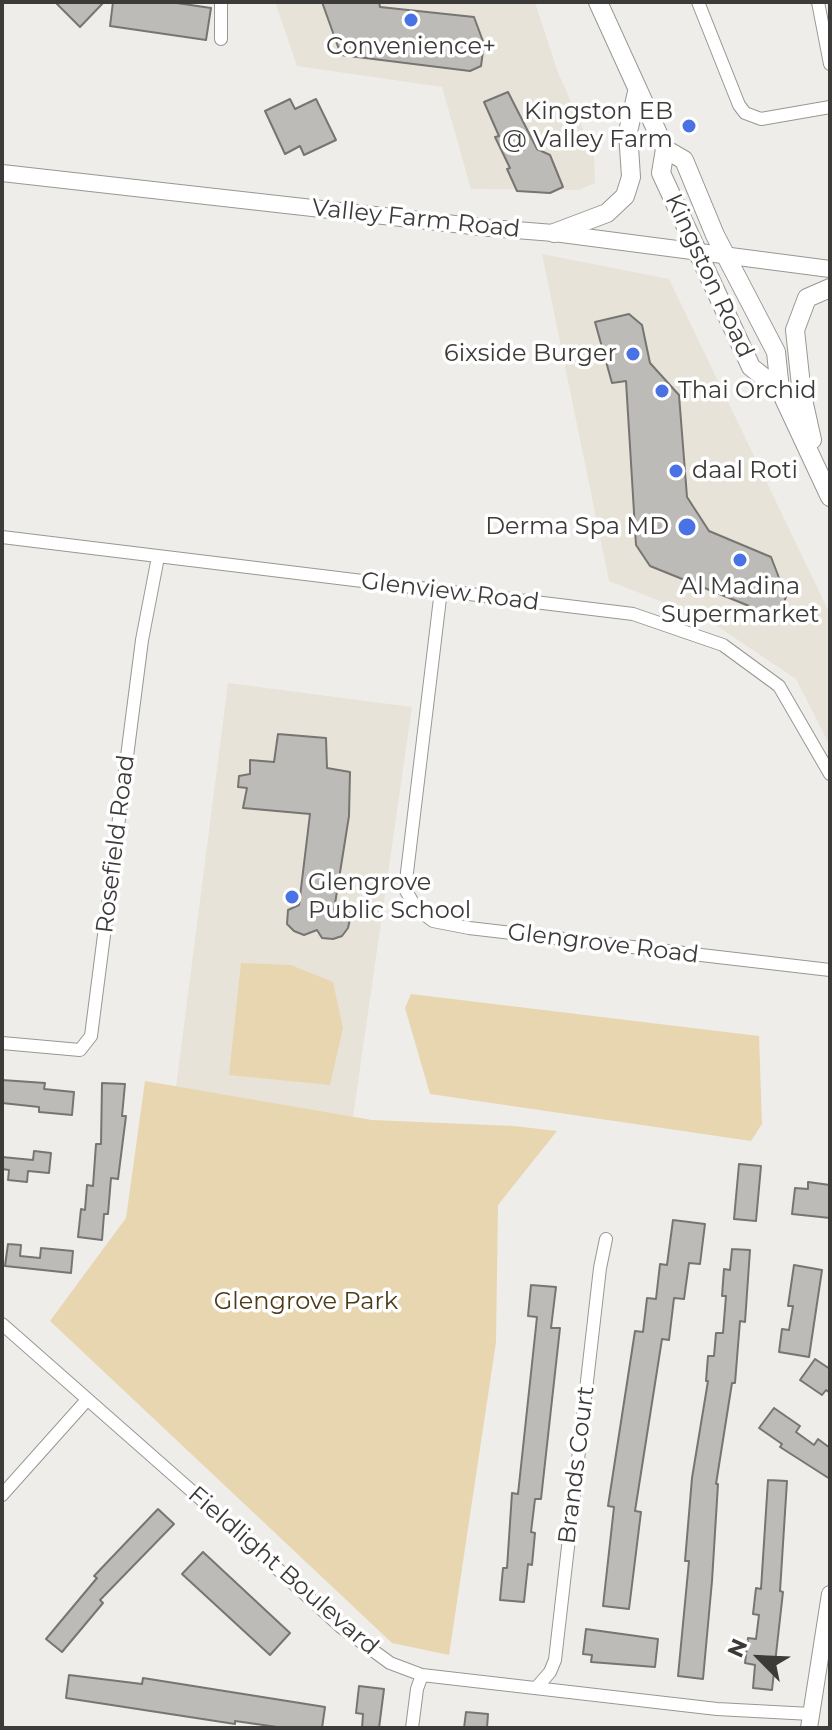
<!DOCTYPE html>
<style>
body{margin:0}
#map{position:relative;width:832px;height:1730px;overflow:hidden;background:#efede9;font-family:Montserrat,sans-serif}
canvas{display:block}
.frame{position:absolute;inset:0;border:4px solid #3c3b39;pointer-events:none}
.north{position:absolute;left:720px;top:1618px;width:80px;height:80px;-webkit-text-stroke:6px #fff;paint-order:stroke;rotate:294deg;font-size:22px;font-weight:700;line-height:32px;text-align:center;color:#3c3b39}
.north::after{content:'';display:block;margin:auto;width:28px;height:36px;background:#3c3b39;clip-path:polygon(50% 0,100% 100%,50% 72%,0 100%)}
</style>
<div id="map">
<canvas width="832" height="1730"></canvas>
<div class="frame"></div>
<div class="north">N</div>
</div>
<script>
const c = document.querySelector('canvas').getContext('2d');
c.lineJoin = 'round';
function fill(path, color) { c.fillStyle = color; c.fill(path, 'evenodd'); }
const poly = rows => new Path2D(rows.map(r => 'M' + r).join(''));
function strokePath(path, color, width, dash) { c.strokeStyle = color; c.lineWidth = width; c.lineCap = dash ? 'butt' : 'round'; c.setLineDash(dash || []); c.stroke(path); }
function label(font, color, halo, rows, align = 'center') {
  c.font = font + ' Montserrat,sans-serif'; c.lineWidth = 7; c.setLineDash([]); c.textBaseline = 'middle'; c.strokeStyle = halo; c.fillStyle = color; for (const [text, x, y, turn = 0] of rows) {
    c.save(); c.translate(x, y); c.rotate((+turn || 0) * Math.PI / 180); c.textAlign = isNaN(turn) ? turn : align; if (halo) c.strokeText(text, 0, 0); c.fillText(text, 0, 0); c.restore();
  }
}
fill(poly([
 [275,2,535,2,557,70,594,154,595,183,579,190,471,189,442,87,297,66],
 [542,254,669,279,830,614,830,746,796,679,708,620,609,581],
 [228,683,412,707,353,1117,176,1087]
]), '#e8e3d8');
fill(poly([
 [241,963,291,965,333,982,343,1028,330,1085,229,1075],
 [411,994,759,1036,762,1124,751,1141,430,1094,405,1008],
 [145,1081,372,1120,514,1126,557,1131,498,1205,496,1342,449,1655,392,1643,50,1321,126,1218]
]), '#e8d6b0');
const building = poly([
 [55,2,104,2,80,27,55,2],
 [113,2,170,2,211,8,206,40,110,26,113,2],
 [322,2,379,2,380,7,474,17,484,44,481,66,470,71,341,55,322,2],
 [508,92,537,149,550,155,563,187,550,193,517,191,507,169,510,168,495,137,499,136,484,102,508,92],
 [290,99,295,109,316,99,336,140,304,155,300,146,285,154,265,111,290,99],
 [629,314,642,325,650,363,679,395,687,497,709,531,771,557,786,596,783,607,769,614,650,566,636,545,626,381,612,383,595,322,629,314],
 [278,734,326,738,327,768,350,772,349,816,334,910,344,909,351,915,348,928,342,936,333,939,322,938,317,930,304,935,294,931,287,924,288,910,299,905,310,814,243,808,247,788,238,787,239,776,250,774,250,760,274,762,278,734],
 [2,1080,45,1083,44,1089,74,1092,72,1115,39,1112,39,1107,2,1103,2,1080],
 [102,1083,125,1084,122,1116,126,1116,118,1179,111,1178,108,1214,104,1214,102,1240,78,1237,81,1209,85,1210,87,1185,93,1186,96,1144,101,1144,102,1083],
 [34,1151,51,1153,49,1173,28,1171,27,1182,8,1180,9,1170,2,1169,2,1157,33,1160,34,1151],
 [739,1164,761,1166,756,1221,734,1219,739,1164],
 [808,1182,830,1185,830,1218,792,1214,795,1188,808,1189,808,1182],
 [673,1220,705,1224,700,1264,689,1263,684,1299,674,1298,669,1340,662,1339,635,1511,641,1512,629,1609,603,1606,614,1507,608,1506,635,1331,643,1332,647,1298,656,1299,660,1264,667,1265,673,1220],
 [8,1244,21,1245,20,1256,40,1258,41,1248,73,1251,71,1273,5,1266,8,1244],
 [732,1249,750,1250,745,1322,740,1321,735,1383,732,1383,716,1484,718,1484,712,1581,703,1679,678,1676,689,1561,685,1561,692,1478,708,1381,706,1381,708,1356,714,1356,716,1333,723,1333,726,1296,722,1296,724,1269,730,1270,732,1249],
 [794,1265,822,1270,809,1357,779,1352,782,1329,789,1330,793,1306,788,1306,794,1265],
 [531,1285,556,1287,551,1328,560,1328,541,1499,535,1499,531,1532,535,1533,532,1565,528,1564,524,1602,500,1600,503,1568,507,1568,512,1493,518,1494,537,1317,528,1316,531,1285],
 [815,1359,830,1369,830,1393,826,1390,822,1395,800,1380,815,1359],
 [774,1408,800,1426,796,1432,814,1445,818,1439,830,1448,830,1479,780,1447,782,1444,759,1428,774,1408],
 [768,1480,787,1481,780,1591,783,1592,772,1690,753,1688,755,1665,745,1663,748,1638,756,1639,759,1615,753,1614,756,1588,761,1589,768,1480],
 [158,1509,174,1524,100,1600,103,1603,62,1652,46,1639,97,1578,94,1576,158,1509],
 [203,1552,290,1633,270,1655,182,1574,203,1552],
 [586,1629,658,1639,655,1667,591,1662,592,1655,583,1654,586,1629],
 [69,1675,142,1684,143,1678,325,1707,322,1728,284,1728,235,1721,235,1724,66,1698,69,1675],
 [359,1686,384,1689,379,1728,362,1728,363,1714,356,1713,359,1686],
 [466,1712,488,1714,487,1728,464,1728,466,1712]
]);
fill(building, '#bdbbb7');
strokePath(building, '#777571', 2);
const street = poly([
 [698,2,739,105,745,113,761,119,830,107],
 [818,2,830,64],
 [221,39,221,2],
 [2,537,633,614,723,645,779,686,830,774],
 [441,590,405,889,416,908,433,921,469,928,830,970],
 [2,1043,80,1050,91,1036,142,640,158,557],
 [2,1324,211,1508,341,1627,390,1663,422,1675,717,1709,811,1714],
 [2,1495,86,1401],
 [537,1687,550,1672,555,1660,600,1268,606,1239],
 [412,1728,417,1689,422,1675]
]);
const secondary = poly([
 [2,173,490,228,554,233,830,269],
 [809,1728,830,1594]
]);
const primary = poly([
 [598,2,665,149,684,160,715,235,776,352,780,390,830,497],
 [665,149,661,173,751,367,780,390],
 [554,233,607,213,625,196,631,177,628,132,637,92],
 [812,440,802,395,795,330,807,298,830,288]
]);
strokePath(street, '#999793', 14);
strokePath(secondary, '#999793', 18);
strokePath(primary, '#999793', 20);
strokePath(street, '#fff', 12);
strokePath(secondary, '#fff', 16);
strokePath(primary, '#fff', 18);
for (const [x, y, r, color] of [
 [411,20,8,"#4973e5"],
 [689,126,8,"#4973e5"],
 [633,354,8,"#4973e5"],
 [662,391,8,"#4973e5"],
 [676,471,8,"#4973e5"],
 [687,527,10,"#4973e5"],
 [740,560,8,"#4973e5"],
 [292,897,8,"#4973e5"]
]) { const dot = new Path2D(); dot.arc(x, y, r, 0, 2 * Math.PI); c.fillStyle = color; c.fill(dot); strokePath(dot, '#fff', 3); }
label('24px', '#3c3b39', '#fff', [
 ["Convenience+",411,47,"center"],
 ["Kingston EB",673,112],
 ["@ Valley Farm",673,140],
 ["6ixside Burger",617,354],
 ["Thai Orchid",678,391,"left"],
 ["daal Roti",692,471,"left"],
 ["Derma Spa MD",669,527],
 ["Al Madina",740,587,"center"],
 ["Supermarket",740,615,"center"],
 ["Glengrove",308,883,"left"],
 ["Public School",308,911,"left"]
], 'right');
label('24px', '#3c3b39', '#fff', [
 ["Valley Farm Road",416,219,6],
 ["Kingston Road",709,276,65],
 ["Glenview Road",450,592,7],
 ["Rosefield Road",116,844,-83],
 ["Glengrove Road",603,944,7],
 ["Brands Court",577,1465,-83],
 ["Fieldlight Boulevard",283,1571,41]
]);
label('24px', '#4b3b16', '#fff', [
 ["Glengrove Park",306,1302]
]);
</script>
